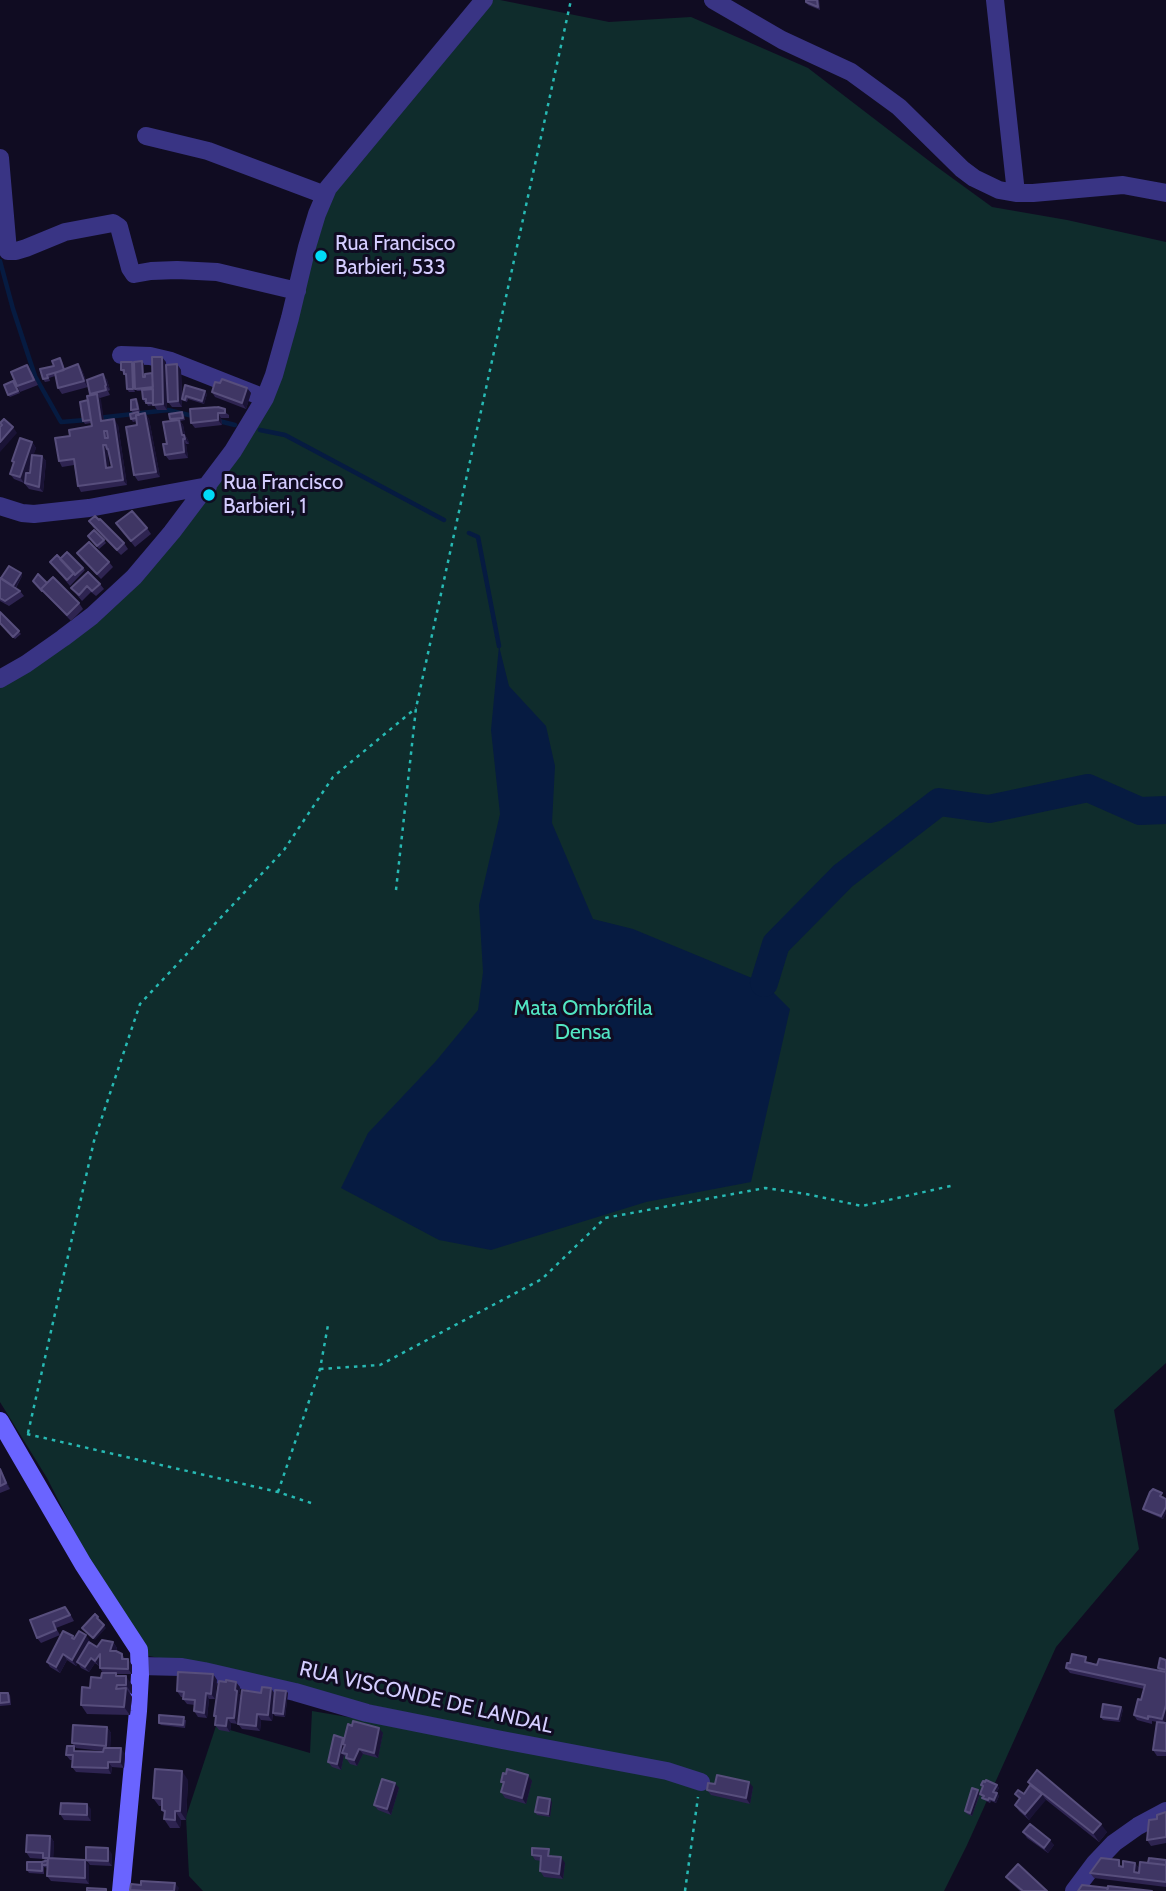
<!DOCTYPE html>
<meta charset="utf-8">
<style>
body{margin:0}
canvas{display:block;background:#100c22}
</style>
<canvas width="1166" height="1891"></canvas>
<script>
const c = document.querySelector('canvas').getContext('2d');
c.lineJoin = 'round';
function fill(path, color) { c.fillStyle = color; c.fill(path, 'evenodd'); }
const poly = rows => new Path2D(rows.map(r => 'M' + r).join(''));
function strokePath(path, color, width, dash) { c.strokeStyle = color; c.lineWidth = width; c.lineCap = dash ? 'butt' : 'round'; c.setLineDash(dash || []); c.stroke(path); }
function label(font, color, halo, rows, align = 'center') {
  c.font = font + ' Cabin,sans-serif'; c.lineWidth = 6; c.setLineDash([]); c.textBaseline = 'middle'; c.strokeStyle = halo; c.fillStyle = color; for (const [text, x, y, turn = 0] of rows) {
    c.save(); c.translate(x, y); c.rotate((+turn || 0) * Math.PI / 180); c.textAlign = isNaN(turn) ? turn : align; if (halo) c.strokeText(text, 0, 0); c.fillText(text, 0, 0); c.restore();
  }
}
fill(poly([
 [481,0,500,0,609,22,691,17,808,68,937,167,992,207,1067,220,1166,242,1166,1363,1114,1410,1139,1549,1056,1647,967,1845,944,1891,203,1891,189,1876,186,1817,216,1726,310,1753,312,1711,678,1773,136,1653,47,1478,0,1402,0,679,64,639,173,530,268,390,330,187]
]), '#0f2c2c');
fill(poly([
 [499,646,509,686,546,726,555,766,552,823,593,919,633,929,764,983,790,1009,751,1182,646,1202,491,1250,439,1240,341,1188,368,1133,436,1061,478,1010,483,972,479,905,500,814,491,730]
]), '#061b41');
strokePath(poly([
 [0,261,13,309,35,376,61,422,86,420],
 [98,418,168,410,193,416],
 [219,421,235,425],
 [260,430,285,435,444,520],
 [469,533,478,537,499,646]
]), '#061b41', 4.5);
strokePath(poly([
 [764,983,776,944,843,876,939,802,989,809,1088,788,1140,811,1166,810]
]), '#061b41', 28);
strokePath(poly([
 [396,890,416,708,571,0],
 [320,1369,380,1365,542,1279,605,1218,765,1188,806,1194,862,1206,955,1185],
 [28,1433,94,1141,140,1004,284,850,333,777,416,708],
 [27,1434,278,1492,311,1503],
 [278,1492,320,1369,328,1325],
 [685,1891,698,1797]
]), '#27b9b3', 2.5, [3.5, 5]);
strokePath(poly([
 [713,0,782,40,851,72,899,107,962,169,974,178,999,190,1016,193,1033,193,1123,185,1166,193],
 [995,0,1016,193],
 [146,136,208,151,325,195],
 [0,158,8,251,16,251,26,248,65,232,113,223,119,227,130,268,134,274,151,271,177,270,217,272,297,291],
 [121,355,150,356,171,361,265,398],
 [0,506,22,513,34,514,89,508,208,486],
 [0,679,26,664,63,638,92,616,134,577,172,532,233,451,265,398,274,375,290,318,307,247,317,214,328,188,484,0],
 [140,1666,182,1667,204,1671,295,1692,367,1713,502,1740,667,1771,701,1782],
 [1074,1891,1095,1863,1114,1843,1138,1826,1166,1811]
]), '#393484', 18);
strokePath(poly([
 [0,1421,83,1564,139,1650,140,1675,138,1711,121,1891]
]), '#6a64ff', 18);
fill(poly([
 [806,0,819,0,820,10,808,5,806,2],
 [62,361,65,369,78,364,82,370,88,386,103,374,107,380,110,390,108,391,110,395,100,398,104,421,118,425,127,485,81,492,78,486,74,465,62,467,59,461,70,436,92,426,91,423,85,424,83,421,88,400,91,395,88,387,62,394,58,388,55,376,49,378,50,381,45,382,43,379,54,366],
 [107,450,109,452,112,467,109,468],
 [132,362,134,364,144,364,144,377,152,373,166,362,166,365,177,364,181,370,182,398,185,385,207,394,204,404,188,399,187,402,184,401,182,399,182,407,172,407,168,402,166,379,167,410,157,410,154,405,148,406,146,402,144,402,143,399,142,391,137,391,135,389,135,392,129,392,127,389,126,377,121,370],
 [31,371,38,385,20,392,17,386],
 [15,384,20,393,10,397,8,395],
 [247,388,251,393,246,409,215,397,212,392],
 [138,402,140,412,139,412,140,414,145,413,149,419,160,477,138,481,134,475,137,425,137,421,133,422,131,419,133,413,131,410],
 [218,407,229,415,229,418,221,418,222,425,195,428,191,423],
 [182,412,184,415,185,420,180,421,183,425,185,435,188,440,189,444,186,444,188,458,169,460,165,455,171,421,170,419],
 [32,442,36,448,33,455,42,456,46,461,43,492,29,489,24,483,14,479,10,474,13,463,12,461],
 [31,461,30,473,28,473],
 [89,521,124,543,128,549,121,555,93,527],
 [116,523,147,528,151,534,135,547],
 [88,536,104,540,106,543,99,549],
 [77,553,109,562,113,567,101,579,81,559],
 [60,559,83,568,85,570,70,586,50,562],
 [21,573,22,576,16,588,20,591,24,596,9,606,0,601,0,578],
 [33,581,47,583,79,603,83,609,71,621],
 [100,584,104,589,96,596,91,592,82,601,71,588],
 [0,612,21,634,15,639,0,624],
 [0,1468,10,1489,0,1493],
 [1164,1496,1163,1498,1166,1499,1166,1513,1163,1519,1145,1511,1143,1509],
 [69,1612,74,1621,56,1628,60,1635,41,1643,37,1638,30,1620],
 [74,1639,90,1641,89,1642,97,1647,113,1642,117,1648,116,1651,122,1654,125,1659,132,1665,132,1674,116,1674,118,1676,132,1685,132,1694,130,1693,132,1697,130,1715,87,1714,81,1705,90,1688,101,1678,103,1673,100,1668,100,1665,99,1666,95,1663,89,1672,81,1668,78,1663,76,1666,67,1660,60,1673,50,1667,47,1662],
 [1166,1660,1166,1756,1157,1756,1153,1750,1157,1722,1152,1721,1152,1724,1137,1720,1134,1715,1141,1700,1144,1689,1070,1673,1066,1668,1070,1663,1090,1662,1097,1665,1160,1671,1158,1668],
 [213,1674,217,1680,215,1699,209,1699,207,1718,198,1717,194,1711,195,1705,187,1704,183,1699,183,1697,181,1697,177,1691],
 [240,1687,239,1694,241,1696,237,1724,231,1723,230,1732,219,1730,215,1725,216,1718,214,1716],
 [286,1691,288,1693,285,1717,275,1716,273,1713,274,1706,272,1721,261,1720,260,1731,242,1729,238,1724,261,1693,275,1693],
 [0,1693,8,1693,10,1695,11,1705,0,1706],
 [1123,1709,1120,1722,1103,1720,1101,1717],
 [186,1720,185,1728,161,1725,159,1723],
 [352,1726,383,1733,378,1758,363,1754,357,1766,350,1764,344,1755,341,1770,332,1767,328,1762,343,1738,344,1739],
 [107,1727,111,1733,110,1748,125,1754,124,1768,112,1767,111,1774,76,1772,72,1767,72,1760,70,1760,66,1755,78,1751,103,1752,103,1751,76,1748,72,1743],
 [188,1780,186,1820,181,1820,180,1828,170,1828,164,1819,165,1814,162,1810,162,1806,159,1806,153,1798],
 [532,1781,526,1804,505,1798,501,1792,503,1785,501,1782],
 [1028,1782,1107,1832,1099,1842,1045,1799,1029,1820,1019,1811,1015,1805,1019,1799,1015,1794,1024,1794,1030,1785],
 [981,1785,997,1785,999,1788,996,1793,999,1796,996,1803,991,1801,990,1803,984,1800,980,1794,972,1816,967,1814,965,1811,980,1793,983,1788],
 [753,1787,750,1804,711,1795,707,1790],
 [399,1788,391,1815,378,1810,374,1805],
 [552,1802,550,1817,537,1815,535,1812],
 [91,1809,91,1821,64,1820,60,1814],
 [1166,1812,1166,1843,1151,1846,1147,1840],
 [1023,1832,1054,1845,1048,1853,1027,1838],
 [50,1836,54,1842,53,1859,89,1865,89,1884,51,1881,47,1876,48,1868,44,1867,44,1874,29,1873,27,1870,45,1861,44,1859,30,1858,26,1852],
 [112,1854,112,1866,90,1865,86,1860],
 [532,1855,552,1855,552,1856,565,1863,563,1879,544,1877,540,1871,541,1861,535,1860],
 [1166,1860,1166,1887,1094,1878,1090,1873,1135,1863,1139,1868,1148,1863],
 [1006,1877,1047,1891,1020,1891,1010,1882]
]), '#2e2451');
fill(poly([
 [162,357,166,362,167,410,163,404],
 [142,361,144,364,144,380,143,377],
 [132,362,134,365,135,392,133,389],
 [78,364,82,370,88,387,84,381],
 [177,364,181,370,182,407,178,401],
 [103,374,107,380,110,390,106,385],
 [247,388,251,393,246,409,242,403],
 [205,391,207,394,204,404,202,401],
 [97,394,101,400,105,427,101,421],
 [145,413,149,419,160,477,156,472],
 [218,413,221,418,222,425,218,420],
 [114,419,118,425,127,485,123,480],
 [179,420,183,425,185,435,188,440,189,444,182,435],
 [13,427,17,433,0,452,0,442],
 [183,439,186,444,188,458,184,452],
 [32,442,36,448,24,483,20,477],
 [103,445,107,450,110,474,106,468],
 [42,456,46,461,43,492,39,487],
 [21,573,22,576,14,590,12,587],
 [0,1468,2,1471,10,1489,6,1483],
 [1166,1507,1166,1513,1163,1519,1161,1516],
 [104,1625,106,1628,95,1640,93,1638],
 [86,1635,90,1641,76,1666,72,1660],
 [113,1642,117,1648,113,1656,110,1651],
 [63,1654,67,1660,60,1673,56,1667],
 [100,1654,104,1660,99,1666,95,1661],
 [91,1658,95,1663,89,1672,85,1667],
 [128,1659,132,1665,132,1674,128,1669],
 [213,1674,217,1680,215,1699,211,1694],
 [126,1676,132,1685,132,1694,126,1685],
 [236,1682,240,1687,239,1694,241,1696,237,1724,234,1718],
 [126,1688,132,1697,130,1715,124,1707],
 [271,1688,275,1694,272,1721,268,1715],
 [286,1691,288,1693,285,1717,283,1714],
 [206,1693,209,1699,207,1718,204,1713],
 [1166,1705,1166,1724,1162,1719],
 [1121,1707,1123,1709,1120,1722,1118,1719],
 [257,1714,261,1720,260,1731,256,1726],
 [227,1718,231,1723,230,1732,226,1726],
 [107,1727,111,1733,110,1751,106,1746],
 [379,1728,383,1733,378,1758,374,1753],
 [343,1738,347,1743,343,1744,346,1749,342,1753,344,1755,341,1770,337,1764],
 [121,1748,125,1754,124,1768,120,1762],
 [359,1749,363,1754,357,1766,354,1760],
 [108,1762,112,1767,111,1774,108,1768],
 [182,1771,188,1780,186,1820,180,1811],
 [528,1775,532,1781,526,1804,522,1798],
 [749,1782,753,1787,750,1804,746,1798],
 [395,1783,399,1788,391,1815,387,1809],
 [997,1785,999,1788,995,1794,993,1792],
 [978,1790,980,1793,972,1816,970,1813],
 [997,1793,999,1796,996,1803,994,1800],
 [1042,1794,1046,1800,1029,1820,1025,1814],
 [550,1799,552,1802,550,1817,548,1814],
 [87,1804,91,1809,91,1821,87,1815],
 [175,1811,181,1820,180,1828,175,1820],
 [1101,1824,1107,1832,1099,1842,1093,1833],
 [50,1836,54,1842,53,1864,49,1858],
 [1050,1840,1054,1845,1048,1853,1044,1848],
 [108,1848,112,1854,112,1866,108,1861],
 [561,1857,565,1863,563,1879,559,1874],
 [85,1860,89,1865,89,1884,85,1878],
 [1135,1863,1139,1868,1138,1878,1134,1872],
 [175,1883,179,1888,178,1891,174,1891]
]), '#1a1336');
const building = poly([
 [806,0,817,0,818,7,806,2,806,0],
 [152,357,162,357,163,404,153,405,152,357],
 [60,358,64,370,47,375,48,378,43,379,40,369,54,366,52,361,60,358],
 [142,361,143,377,145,377,145,374,152,373,153,387,135,389,134,362,142,361],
 [121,362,132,362,133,389,127,389,126,374,124,374,124,370,121,370,121,362],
 [78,364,84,381,58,388,55,373,78,364],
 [177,364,178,401,168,402,166,365,177,364],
 [27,365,34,380,17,386,11,372,27,365],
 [103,374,106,385,105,386,106,390,90,394,87,380,103,374],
 [222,379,247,388,242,403,212,392,215,382,220,383,222,379],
 [13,381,18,391,8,395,4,385,13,381],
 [185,385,205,391,202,401,186,396,185,400,182,399,185,385],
 [153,389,153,403,146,403,146,399,143,399,142,390,153,389],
 [97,394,101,421,114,419,123,480,78,486,74,459,59,461,55,438,70,436,69,430,92,426,87,396,97,394],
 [104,431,107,431,108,438,105,438,104,431],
 [103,445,106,445,107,449,108,449,112,467,106,468,103,445],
 [136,399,138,409,131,410,131,400,136,399],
 [88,400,91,420,83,421,80,402,88,400],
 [218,407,225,409,225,413,218,413,218,420,191,423,190,409,218,407],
 [138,412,139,415,136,415,136,418,131,419,130,414,138,412],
 [182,412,183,418,170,419,169,414,182,412],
 [145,413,156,472,134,475,126,427,137,425,136,415,145,413],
 [4,419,13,427,0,442,0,427,2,425,0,423,4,419],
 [179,420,182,435,184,435,185,439,183,439,184,452,165,455,163,444,167,444,163,422,179,420],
 [20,438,32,442,20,477,10,474,14,462,12,461,20,438],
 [32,455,42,456,39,487,25,483,26,473,30,473,32,455],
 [132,511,147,528,131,541,116,523,132,511],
 [95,516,99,520,100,519,124,543,117,550,89,521,95,516],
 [94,530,104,540,97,546,88,536,94,530],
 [89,542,109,562,97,574,77,553,89,542],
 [67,552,83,568,75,575,60,559,67,552],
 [57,555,74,573,67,580,50,562,57,555],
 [9,566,21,573,13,586,1,578,9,566],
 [88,572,100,584,92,591,87,586,79,595,71,588,88,572],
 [38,574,47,583,41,589,42,591,33,581,38,574],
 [53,577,79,603,67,615,41,589,53,577],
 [0,578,20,591,5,601,0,598,0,578],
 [0,612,19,631,13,637,0,623,0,612],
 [0,1469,6,1483,0,1486,0,1469],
 [1153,1489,1162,1493,1160,1496,1166,1499,1166,1507,1161,1516,1143,1509,1150,1492,1153,1489],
 [65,1607,70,1615,53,1622,56,1630,37,1638,30,1620,65,1607],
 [95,1614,98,1617,97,1618,104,1625,93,1638,82,1628,95,1614],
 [63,1631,73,1636,72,1638,74,1639,79,1631,86,1635,72,1660,63,1654,56,1667,47,1662,63,1631],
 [102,1640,113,1642,110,1651,116,1651,122,1654,122,1659,128,1659,128,1669,100,1668,100,1654,95,1661,91,1658,85,1667,77,1662,89,1642,97,1647,102,1640],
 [1072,1654,1086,1657,1085,1662,1097,1665,1099,1659,1166,1672,1166,1705,1162,1719,1148,1716,1148,1719,1134,1715,1138,1699,1141,1700,1145,1685,1066,1668,1067,1663,1070,1663,1072,1654],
 [1160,1658,1166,1660,1166,1670,1158,1668,1160,1658],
 [178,1672,213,1674,211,1694,206,1693,204,1713,194,1711,195,1700,183,1699,184,1692,177,1691,178,1672],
 [102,1673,116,1673,116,1676,126,1676,126,1685,117,1685,116,1689,126,1688,124,1707,81,1705,82,1687,90,1688,91,1677,101,1678,102,1673],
 [226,1680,236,1682,235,1690,237,1691,234,1718,227,1718,226,1726,215,1725,216,1716,214,1716,219,1681,226,1682,226,1680],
 [262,1687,271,1688,268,1715,257,1714,256,1726,238,1724,242,1690,261,1693,262,1687],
 [275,1690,286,1691,283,1714,273,1713,275,1690],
 [0,1693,8,1693,9,1702,0,1703,0,1693],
 [1103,1704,1121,1707,1118,1719,1101,1717,1103,1704],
 [159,1715,184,1717,183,1725,159,1723,159,1715],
 [353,1721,379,1728,374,1753,359,1749,354,1760,346,1758,347,1754,342,1753,345,1745,343,1744,348,1724,352,1726,353,1721],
 [1157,1722,1166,1723,1166,1751,1153,1750,1157,1722],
 [73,1725,107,1727,106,1746,72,1743,73,1725],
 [334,1735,343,1738,337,1764,328,1762,334,1735],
 [67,1746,74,1746,74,1751,103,1752,104,1748,121,1748,120,1762,108,1762,108,1768,72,1767,73,1755,66,1755,67,1746],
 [155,1769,182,1771,180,1811,175,1811,175,1820,164,1819,165,1811,162,1810,162,1799,153,1798,155,1769],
 [507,1769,528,1775,522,1798,501,1792,504,1782,501,1782,503,1773,506,1774,507,1769],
 [1037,1770,1101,1824,1093,1833,1028,1782,1037,1770],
 [717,1775,749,1782,746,1798,707,1790,708,1783,715,1784,717,1775],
 [382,1779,395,1783,387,1809,374,1805,382,1779],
 [986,1780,997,1785,993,1792,997,1793,994,1800,989,1798,988,1800,982,1798,984,1796,980,1794,983,1786,981,1785,983,1781,985,1782,986,1780],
 [1030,1785,1042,1794,1025,1814,1015,1805,1020,1798,1015,1794,1018,1790,1024,1794,1030,1785],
 [972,1788,978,1790,970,1813,965,1811,972,1788],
 [538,1797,550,1799,548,1814,535,1812,538,1797],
 [61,1803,87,1804,87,1815,60,1814,61,1803],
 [1166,1812,1166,1837,1147,1840,1149,1820,1157,1819,1157,1815,1166,1812],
 [1030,1824,1050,1840,1044,1848,1023,1832,1030,1824],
 [27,1835,50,1836,49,1858,43,1858,43,1853,26,1852,27,1835],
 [86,1847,108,1848,108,1861,86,1860,86,1847],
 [532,1848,549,1849,548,1856,561,1857,559,1874,540,1871,541,1856,532,1855,532,1848],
 [48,1858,85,1860,85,1878,47,1876,48,1858],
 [1101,1858,1119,1860,1119,1866,1123,1867,1123,1861,1135,1863,1134,1872,1139,1873,1140,1862,1166,1865,1166,1882,1090,1873,1101,1858],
 [1149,1858,1166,1860,1166,1865,1148,1863,1149,1858],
 [48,1860,47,1865,42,1865,42,1862,42,1871,27,1870,27,1862,42,1862,48,1860],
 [1018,1864,1047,1891,1023,1891,1006,1877,1018,1864],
 [141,1881,175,1883,174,1891,146,1891,130,1890,131,1884,141,1885,141,1881],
 [1082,1885,1108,1888,1107,1891,1078,1891,1082,1885],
 [1108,1886,1152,1891,1107,1891,1108,1886],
 [87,1888,106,1889,106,1891,87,1891,87,1888]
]);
fill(building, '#3f3664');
strokePath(building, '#574e7c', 2);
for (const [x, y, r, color] of [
 [321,256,7,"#00dbf8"],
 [209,495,7,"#00dbf8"]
]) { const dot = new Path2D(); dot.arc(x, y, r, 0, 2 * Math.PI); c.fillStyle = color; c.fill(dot); strokePath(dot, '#100c22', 2.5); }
label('21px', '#d4cdff', '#100c22', [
 ["Rua Francisco",335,244],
 ["Barbieri, 533",335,268],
 ["Rua Francisco",223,483],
 ["Barbieri, 1",223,507]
], 'left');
label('21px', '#52e6c3', '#100c22', [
 ["Mata Ombrófila",583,1009],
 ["Densa",583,1033]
]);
label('21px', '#d4cdff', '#100c22', [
 ["RUA VISCONDE DE LANDAL",426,1698,13]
]);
</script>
